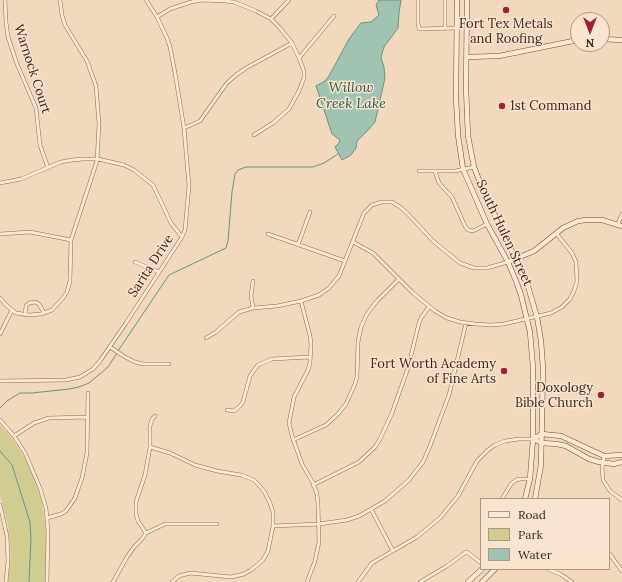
<!DOCTYPE html>
<style>
body{margin:0}
#map{position:relative;width:622px;height:582px;overflow:hidden;background:#f2d8bc;font-family:Lora,serif}
canvas{display:block}
.legend{position:absolute;left:480px;top:498px;width:130px;height:72px;box-sizing:border-box;background:#f9e4cd;border:1px solid #ac9785;margin:0;padding:5px 7px;list-style:none;font-size:12px;color:#39231a}
.legend li{display:flex;align-items:center;gap:8px;height:20px}
.legend b{width:20px;border:1px solid #ac9785}
.north{position:absolute;left:570px;top:12px;width:40px;height:40px;box-sizing:border-box;background:#f9e4cd;border:1px solid #ac9785;border-radius:50%;rotate:180deg;font-size:11px;font-weight:700;line-height:16px;text-align:center;color:#39231a}
.north::after{content:'';display:block;margin:auto;width:14px;height:18px;background:#a11e37;clip-path:polygon(50% 0,100% 100%,50% 72%,0 100%)}
</style>
<div id="map">
<canvas width="622" height="582"></canvas>
<ul class="legend">
<li><b style="height:5px;background:#fce7d0"></b>Road</li>
<li><b style="height:11px;background:#d1cc90"></b>Park</li>
<li><b style="height:11px;background:#a1c3b2"></b>Water</li>
</ul>
<div class="north">N</div>
</div>
<script>
const c = document.querySelector('canvas').getContext('2d');
c.lineJoin = 'round';
function fill(path, color) { c.fillStyle = color; c.fill(path, 'evenodd'); }
const poly = rows => new Path2D(rows.map(r => 'M' + r).join(''));
function strokePath(path, color, width, dash) { c.strokeStyle = color; c.lineWidth = width; c.lineCap = dash ? 'butt' : 'round'; c.setLineDash(dash || []); c.stroke(path); }
function label(font, color, halo, rows, align = 'center') {
  c.font = font + ' Lora,serif'; c.lineWidth = 3; c.setLineDash([]); c.textBaseline = 'middle'; c.strokeStyle = halo; c.fillStyle = color; for (const [text, x, y, turn = 0] of rows) {
    c.save(); c.translate(x, y); c.rotate((+turn || 0) * Math.PI / 180); c.textAlign = isNaN(turn) ? turn : align; if (halo) c.strokeText(text, 0, 0); c.fillText(text, 0, 0); c.restore();
  }
}
fill(poly([
 [0,425,12,438,26,460,32,472,41,497,45,524,46,537,45,582,8,582,11,553,8,525,0,495]
]), '#d1cc90');
const water = poly([
 [379,0,401,0,399,13,398,28,384,47,382,53,381,58,384,67,385,78,375,122,369,129,357,141,356,148,351,155,342,160,335,147,339,143,340,140,332,134,316,86,325,81,329,76,349,39,361,23,371,22,379,15,376,5,379,0]
]);
fill(water, '#a1c3b2');
strokePath(water, '#67927f', 1);
strokePath(poly([
 [118,351,169,275,226,248,228,241,232,192,235,174,238,170,246,167,313,167,324,163,338,154],
 [0,408,7,401,20,393,32,393,69,389,79,387,89,383,108,367,117,353],
 [0,451,12,465,30,522,31,539,29,582]
]), '#67927f', 1);
const street = poly([
 [5,0,6,22,8,37,17,64,36,108,40,145,48,168],
 [418,0,418,23,419,29,457,28],
 [157,17,170,9,191,2,202,0,225,1,234,2,256,11,271,19,279,27,292,43,299,58,304,71,304,78,299,91,289,109,273,123,254,135],
 [271,19,289,0],
 [445,29,445,0],
 [299,58,334,16],
 [184,128,200,121,227,83,236,75,246,68,292,43],
 [419,171,455,171,474,167],
 [435,171,439,183,452,197,465,226,468,230,473,231,487,224],
 [0,183,21,179,61,162,72,160,83,159,98,159,124,165,134,170,153,185,171,223,182,237],
 [618,224,622,214],
 [0,234,30,232,71,240],
 [268,234,345,261],
 [353,242,373,253,413,293,435,311,447,318,460,322,475,324,491,325,504,324,551,313,562,307,570,299,574,291,577,281,576,262,572,253,556,233],
 [298,245,310,212],
 [135,262,159,272],
 [253,281,251,296,253,308],
 [0,298,5,304,12,310,16,313,29,315,41,314,52,310,63,298,67,292,70,281,71,240,97,161,99,124,96,86,87,61,65,25,62,15,60,0],
 [301,301,310,336,311,344,310,363,308,370,294,397,289,423,292,436,302,464,313,483,317,494,318,504,319,542,315,561,307,582],
 [25,315,26,306,29,303,35,302,39,304,44,313],
 [0,334,12,310],
 [206,338,216,332,239,312,253,308,277,306,301,301,319,295,329,288,339,276,364,213,372,205,382,202,392,202,400,207,407,213,433,241,460,263,474,268,487,268,508,262],
 [110,347,125,357,135,362,143,364,169,364],
 [0,381,66,380,80,377,93,369,100,361,126,323,182,237,185,230,189,186,184,128,175,73,170,47,167,38,157,17,146,0],
 [227,410,234,411,240,406,243,402,250,376,258,365,272,359,310,357],
 [0,420,14,436,25,453,40,488,46,508,48,531,47,582],
 [14,436,34,423,49,418,88,417],
 [293,440,326,425,338,414,346,404,355,384,357,377,358,342,361,327,367,314,376,302,399,279],
 [150,447,170,453,195,465,217,471,241,475,254,480,264,491,270,503,273,512,273,526,268,551,263,560,251,570,244,574,231,577,190,573,179,576,172,582],
 [604,456,602,468,603,480,610,491,622,500],
 [313,485,359,462,375,447,380,439,392,413,408,368,419,323,421,318,429,307],
 [502,499,511,484,516,480,520,479,530,479],
 [0,505,7,536,8,561,6,582],
 [371,509,393,551],
 [47,518,61,514,66,511,75,498,77,492,82,478,87,453,88,393],
 [273,526,319,524,347,520,359,516,385,501,409,480,423,462,430,446,449,395,466,323],
 [146,533,138,521,136,514,136,502,145,475,150,447,150,426,152,419,155,416],
 [609,553,622,571],
 [548,569,560,574,572,582],
 [113,582,127,557,134,547,142,539,146,533,165,524,217,524],
 [358,582,372,563,417,537,440,518,458,496,477,461,488,450,495,445,505,441,519,439,533,439],
 [420,582,447,566,466,552,467,552,481,563]
]);
const secondary = poly([
 [457,0,456,98,458,135,463,169,487,224,508,262,516,281,521,295,530,332,533,367,533,439,530,479,525,499],
 [467,0,466,88,468,136,474,167,483,190,527,283,537,317,541,341,543,368,541,465,535,499],
 [602,39,622,40],
 [467,57,499,56,578,40],
 [508,262,534,251,563,228,578,221,586,220,602,220,622,226],
 [533,439,542,434,561,436,604,456,622,455],
 [533,439,542,443,557,444,566,446,589,459,599,462,614,464,622,462],
 [468,582,482,569],
 [482,582,495,569]
]);
strokePath(street, '#8c6754', 4);
strokePath(secondary, '#6d4837', 5.5);
strokePath(street, '#fce7d0', 3);
strokePath(secondary, '#fce7d0', 4.5);
for (const [x, y, r, color] of [
 [506,10,4,"#a11e37"],
 [502,106,4,"#a11e37"],
 [504,371,4,"#a11e37"],
 [601,395,4,"#a11e37"]
]) { const dot = new Path2D(); dot.arc(x, y, r, 0, 2 * Math.PI); c.fillStyle = color; c.fill(dot); strokePath(dot, '#f9e4cd', 1.5); }
label('13px', '#39231a', '#f9e4cd', [
 ["Fort Tex Metals",506,24,"center"],
 ["and Roofing",506,39,"center"],
 ["1st Command",510,106,"left"],
 ["Fort Worth Academy",496,364],
 ["of Fine Arts",496,379],
 ["Doxology",593,388],
 ["Bible Church",593,403]
], 'right');
label('13px', '#39231a', '#f9e4cd', [
 ["Warnock Court",32,69,72],
 ["South Hulen Street",504,233,65],
 ["Sarita Drive",151,266,-57]
]);
label('italic 14px', '#285b4e', '#f9e4cd', [
 ["Willow",351,88],
 ["Creek Lake",351,104]
]);
</script>
